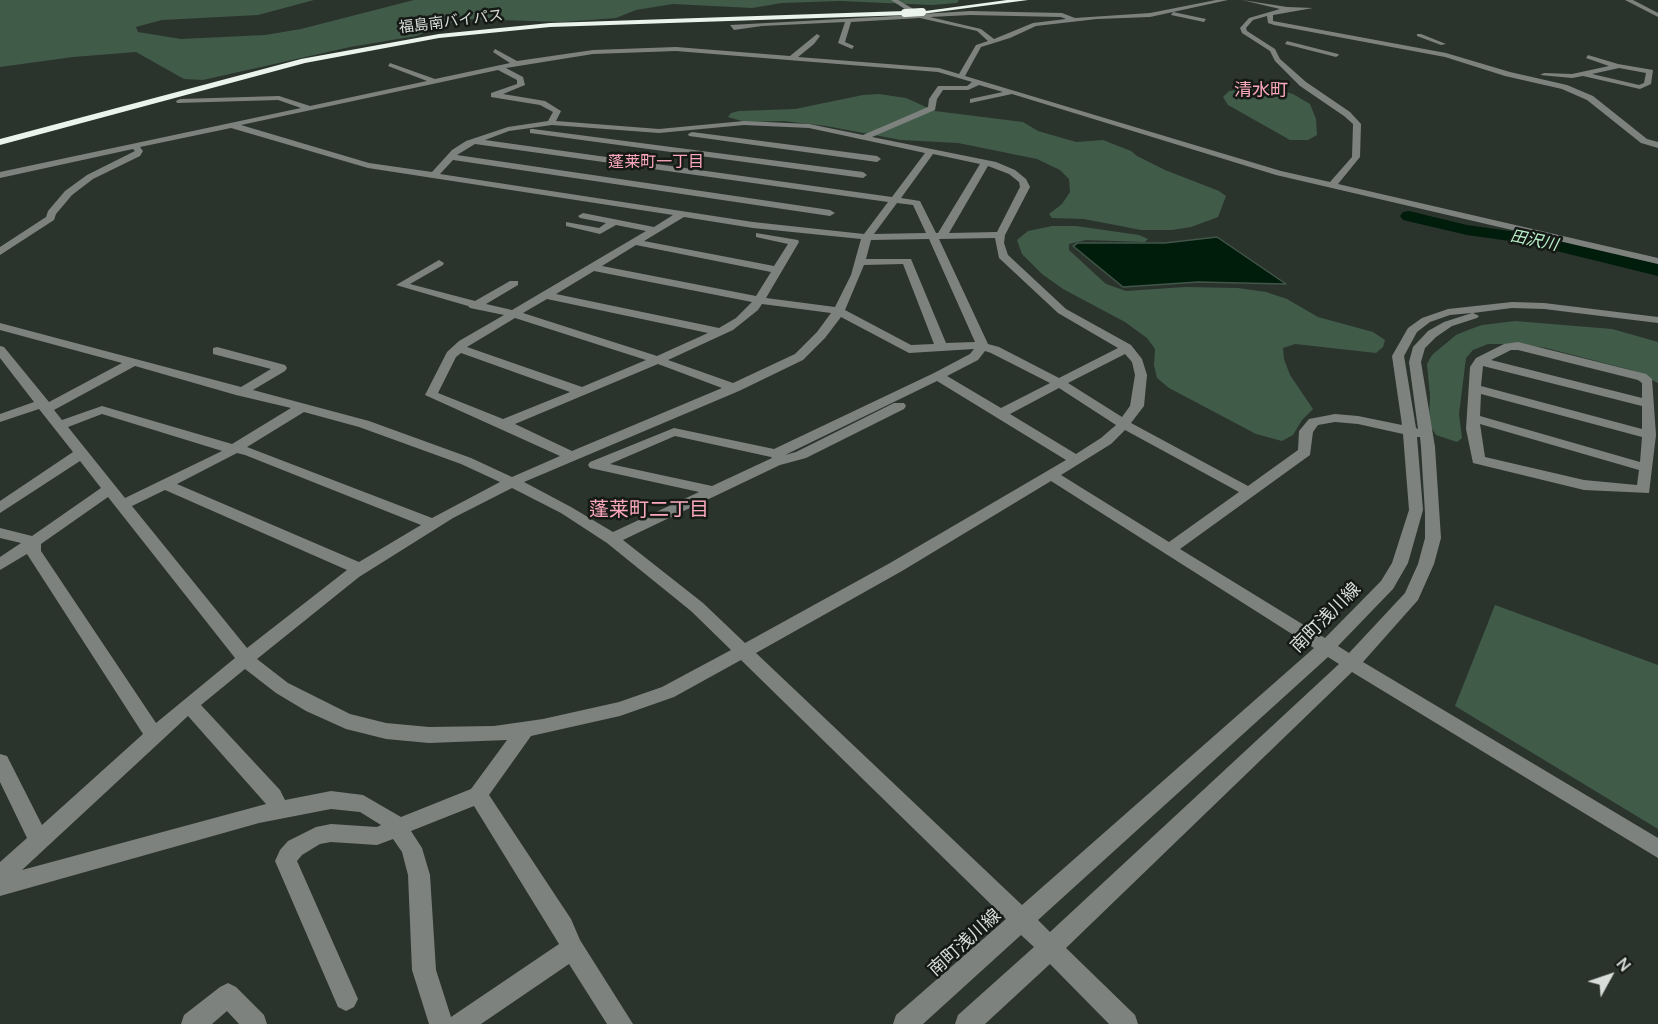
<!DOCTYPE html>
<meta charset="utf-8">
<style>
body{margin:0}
#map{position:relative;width:1658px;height:1024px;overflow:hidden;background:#2b332d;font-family:Manrope,sans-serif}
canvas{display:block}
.north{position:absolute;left:1580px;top:946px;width:60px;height:60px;-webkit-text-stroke:4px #161a17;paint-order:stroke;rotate:50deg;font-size:16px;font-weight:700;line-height:24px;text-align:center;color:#d8ddd9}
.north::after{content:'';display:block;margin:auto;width:21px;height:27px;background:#d8ddd9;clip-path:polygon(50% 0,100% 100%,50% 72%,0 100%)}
</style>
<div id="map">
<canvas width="1658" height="1024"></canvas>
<div class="north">N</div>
</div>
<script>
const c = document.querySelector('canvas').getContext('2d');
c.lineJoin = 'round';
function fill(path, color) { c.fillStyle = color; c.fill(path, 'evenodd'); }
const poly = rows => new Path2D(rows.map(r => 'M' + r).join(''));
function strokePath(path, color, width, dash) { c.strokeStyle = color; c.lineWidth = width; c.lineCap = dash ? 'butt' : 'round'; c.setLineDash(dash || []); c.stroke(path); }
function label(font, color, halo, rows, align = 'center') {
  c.font = font + ' Manrope,"Noto Sans JP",sans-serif'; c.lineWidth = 5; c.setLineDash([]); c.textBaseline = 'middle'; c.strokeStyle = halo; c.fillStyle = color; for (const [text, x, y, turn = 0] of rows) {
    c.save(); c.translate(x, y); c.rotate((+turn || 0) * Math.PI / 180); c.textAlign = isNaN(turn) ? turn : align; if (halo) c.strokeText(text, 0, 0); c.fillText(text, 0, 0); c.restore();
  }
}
fill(poly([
 [0,0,314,0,258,15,162,20,136,27,138,32,181,39,265,35,301,29,414,0,959,0,957,3,932,5,840,1,782,3,752,8,673,4,636,10,616,18,563,22,470,19,442,25,416,36,350,47,203,80,184,79,136,52,73,57,0,67],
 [1253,88,1273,88,1293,94,1310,104,1316,119,1317,135,1308,140,1290,140,1228,105,1223,97,1229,91],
 [863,95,879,94,906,98,935,111,1023,122,1038,131,1076,142,1103,140,1131,151,1137,156,1165,170,1219,191,1226,196,1218,217,1191,227,1172,230,1141,230,1084,219,1052,218,1049,214,1062,204,1070,192,1069,179,1060,170,1037,159,958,143,901,140,826,126,783,121,745,122,728,117,731,113,739,111,795,109],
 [1052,226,1076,226,1139,235,1148,239,1145,242,1086,240,1069,244,1069,250,1106,284,1126,291,1185,287,1238,288,1266,292,1287,299,1318,317,1373,332,1385,340,1383,347,1376,353,1295,344,1283,348,1284,359,1290,375,1313,409,1302,420,1293,435,1282,441,1256,434,1169,388,1157,378,1154,365,1155,349,1147,338,1125,322,1063,289,1042,274,1022,254,1017,240,1028,231],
 [1515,321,1612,329,1658,342,1658,383,1631,370,1546,348,1522,344,1488,344,1473,350,1466,358,1459,414,1462,438,1457,442,1436,435,1429,424,1430,396,1427,364,1432,355,1456,335,1468,330,1482,325],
 [1495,605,1658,665,1658,829,1455,706]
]), '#415b49');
const water = poly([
 [1217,237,1286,284,1198,282,1123,287,1073,246,1078,243,1165,243,1217,237]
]);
fill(water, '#001c0a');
strokePath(water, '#415648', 1.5);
fill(poly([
 [1409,211,1467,225,1524,233,1658,264,1658,276,1524,243,1467,235,1403,220,1400,216,1403,212,1409,211]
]), '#001c0a');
fill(poly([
 [891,0,898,0,922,14,970,11,1062,13,1075,18,1150,13,1216,0,1228,0,1173,12,1206,19,1204,22,1171,15,1173,12,1150,17,1097,19,1036,26,1010,38,981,47,965,76,1281,171,1330,182,1352,157,1353,124,1344,116,1300,86,1275,61,1270,51,1242,33,1240,28,1249,18,1280,9,1242,0,1287,7,1313,8,1273,15,1273,21,1446,53,1510,72,1567,85,1593,96,1647,139,1658,142,1658,148,1641,143,1587,100,1562,89,1505,76,1445,57,1274,25,1268,23,1267,16,1253,20,1246,28,1247,31,1275,49,1280,59,1306,82,1350,112,1361,124,1360,157,1338,184,1658,258,1658,264,1276,175,1012,94,970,103,970,99,1003,92,979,85,968,90,943,90,937,99,935,110,872,137,996,162,1015,170,1026,179,1030,187,1005,235,1004,243,1008,255,1066,309,1131,345,1142,359,1147,375,1144,406,1131,423,1248,486,1298,450,1299,431,1309,419,1335,414,1358,416,1402,425,1392,356,1408,328,1422,318,1448,309,1512,302,1544,303,1658,317,1658,323,1544,309,1512,308,1473,313,1479,316,1477,318,1452,326,1436,337,1425,348,1421,362,1435,447,1441,538,1434,564,1418,600,1363,662,1658,838,1658,858,1352,672,1066,948,1135,1015,1138,1024,1109,1024,1050,964,985,1024,955,1024,958,1015,1034,947,1021,935,923,1024,893,1024,896,1015,1006,919,741,660,674,697,620,716,531,736,489,795,571,919,580,940,633,1024,607,1024,569,964,481,1024,429,1024,412,970,408,875,402,852,393,839,377,845,331,842,320,844,302,855,297,861,358,999,354,1007,346,1011,338,1007,275,861,280,850,288,841,316,827,331,824,377,827,381,825,360,812,331,809,259,823,0,896,0,862,27,838,0,782,0,754,7,756,42,825,143,734,27,554,0,570,0,557,21,543,0,538,0,528,32,536,101,488,80,461,0,513,0,501,73,452,39,409,0,422,0,414,34,402,0,358,0,346,4,347,49,402,122,363,0,330,0,323,241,387,271,369,213,354,213,348,217,347,285,365,287,368,285,371,253,390,369,421,471,458,512,477,560,456,425,395,447,352,459,341,504,315,470,308,468,306,396,285,439,260,444,263,443,265,410,284,475,301,510,281,518,281,518,285,486,304,512,310,646,231,616,225,600,234,566,226,566,222,599,228,606,223,580,218,578,216,583,213,654,227,673,215,368,168,231,128,140,147,143,151,140,156,93,179,72,195,56,214,54,220,0,255,0,247,46,217,48,211,65,191,87,175,135,151,133,149,0,178,0,172,301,108,278,100,177,103,176,101,180,99,279,96,310,106,427,81,388,66,390,63,435,79,510,63,493,52,495,49,517,61,593,50,676,47,790,56,817,34,820,36,814,44,798,57,939,68,959,74,976,45,988,41,977,31,920,18,851,22,845,42,854,46,852,49,838,43,845,22,762,26,734,30,730,25,914,15,891,0],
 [970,15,1061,17,1066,19,1033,23,994,39,981,29,930,17,970,15],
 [676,51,938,72,972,82,967,86,938,86,929,99,928,107,863,135,809,124,744,121,659,129,556,121,561,111,545,101,503,94,525,85,523,77,506,68,593,54,676,51],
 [498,70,517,80,517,84,491,93,491,97,540,105,553,112,548,121,508,127,466,141,452,150,432,172,369,163,241,125,498,70],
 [552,125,659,133,744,125,809,128,925,153,892,197,485,140,509,131,552,125],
 [475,144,888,202,864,234,753,222,440,174,453,160,830,216,835,213,830,210,457,155,475,144],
 [933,154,980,164,938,233,936,233,920,201,901,198,933,154],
 [988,166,1009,174,1019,182,1020,187,997,232,949,233,988,166],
 [897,203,913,205,926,233,874,234,897,203],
 [684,217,753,228,861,239,851,275,835,307,766,298,799,242,798,240,756,233,756,237,788,244,774,266,644,241,684,217],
 [995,238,999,258,1058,313,1118,348,1059,378,999,347,988,344,939,239,995,238],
 [929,239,975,342,946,343,911,259,866,259,871,240,929,239],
 [636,245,771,272,756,296,602,266,636,245],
 [903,264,934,344,911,345,845,310,864,265,903,264],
 [594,271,752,302,736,318,719,328,556,294,594,271],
 [547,299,708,333,657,356,523,313,547,299],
 [762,304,831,313,817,332,795,354,733,383,668,360,733,330,758,310,762,304],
 [1472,313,1444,322,1428,331,1413,347,1409,362,1418,429,1416,428,1404,356,1417,332,1430,322,1450,315,1472,313],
 [841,317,909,353,974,349,970,354,934,373,774,449,674,428,590,462,588,465,590,468,699,492,613,532,571,507,524,482,739,391,803,360,825,338,841,317],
 [515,318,646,360,582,387,467,347,515,318],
 [985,351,991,353,1050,383,1001,408,947,376,978,360,985,351],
 [461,353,570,392,503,419,438,393,456,357,461,353],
 [1125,354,1132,362,1135,375,1130,406,1122,417,1068,383,1125,354],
 [658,364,722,388,572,451,515,424,658,364],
 [135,366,236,395,291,408,232,444,102,406,62,420,54,410,135,366],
 [937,381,1066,460,890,563,745,643,703,603,623,540,780,465,806,458,904,409,906,406,904,403,894,403,796,452,785,455,937,381],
 [1059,388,1116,425,1101,438,1076,454,1010,414,1059,388],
 [304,412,359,427,461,464,500,482,432,518,247,447,304,412],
 [102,414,219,450,222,451,125,498,68,427,102,414],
 [1335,422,1358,424,1403,434,1409,510,1392,563,1381,581,1325,638,1180,549,1310,455,1313,432,1318,425,1335,422],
 [1125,430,1239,492,1169,542,1061,475,1111,444,1125,430],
 [675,436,771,457,772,458,712,486,610,464,675,436],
 [1417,437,1420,437,1421,447,1425,513,1425,538,1418,564,1405,593,1349,653,1338,646,1393,589,1408,563,1423,510,1417,437],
 [237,453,245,455,421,525,359,562,177,484,237,453],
 [1051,481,1314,648,1022,905,756,653,902,571,1051,481],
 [512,488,561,513,607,543,691,611,731,650,662,687,619,702,543,719,494,726,429,727,386,723,350,714,288,683,257,659,359,577,453,518,512,488],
 [165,490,347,570,247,648,132,506,165,490],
 [108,497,235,658,156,723,41,551,41,544,108,497],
 [1328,657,1339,664,1050,932,1038,920,1328,657],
 [245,669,276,693,306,711,346,729,386,739,429,743,507,740,471,789,401,817,363,795,331,791,285,800,280,790,201,705,245,669],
 [188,716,266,804,22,870,188,716],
 [474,806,559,944,451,1017,436,970,430,875,422,848,411,831,474,806],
 [1625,0,1633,0,1658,13,1658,17,1625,0],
 [1417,34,1421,34,1446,44,1441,45,1417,36,1417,34],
 [1287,41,1338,54,1339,55,1336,57,1285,44,1287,41],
 [1588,55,1618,64,1653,70,1651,84,1640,89,1583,76,1572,78,1540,75,1544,73,1572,74,1609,66,1586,58,1588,55],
 [1619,68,1646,73,1644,83,1639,85,1592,74,1619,68],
 [533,129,863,172,867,175,863,178,530,133,530,129,533,129],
 [692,132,877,156,881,159,877,162,689,136,688,134,692,132],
 [1518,342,1646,374,1652,379,1656,435,1649,493,1584,490,1473,463,1466,429,1470,367,1476,358,1504,344,1518,342],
 [1511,350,1518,350,1638,380,1642,383,1642,398,1491,360,1511,350],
 [1483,366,1642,406,1642,429,1481,386,1483,366],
 [1481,394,1642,437,1640,462,1480,416,1481,394],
 [1480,424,1639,470,1637,485,1584,480,1485,457,1480,424],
 [228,983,236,987,264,1015,267,1024,239,1024,227,1011,212,1024,181,1024,184,1015,220,987,228,983]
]), '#7e827f');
fill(poly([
 [1007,0,1028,0,922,14,918,12,1007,0],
 [905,11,908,15,550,27,439,38,305,63,0,145,0,139,301,59,439,34,550,23,905,11]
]), '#eaf4ed');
strokePath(poly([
 [905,13,922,12]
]), '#eaf4ed', 8);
label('15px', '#d8ddd9', '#161a17', [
 ["福島南バイパス",451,22,-7]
]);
label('16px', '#fba8bc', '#161a17', [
 ["蓬莱町一丁目",656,163]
]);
label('italic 16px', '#bbf5cc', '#161a17', [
 ["田沢川",1534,241,12]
]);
label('18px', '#fba8bc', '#161a17', [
 ["清水町",1261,91]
]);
label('18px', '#d8ddd9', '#161a17', [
 ["南町浅川線",1326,618,-45],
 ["南町浅川線",965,943,-42]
]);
label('20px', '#fba8bc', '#161a17', [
 ["蓬莱町二丁目",649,510]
]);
</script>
